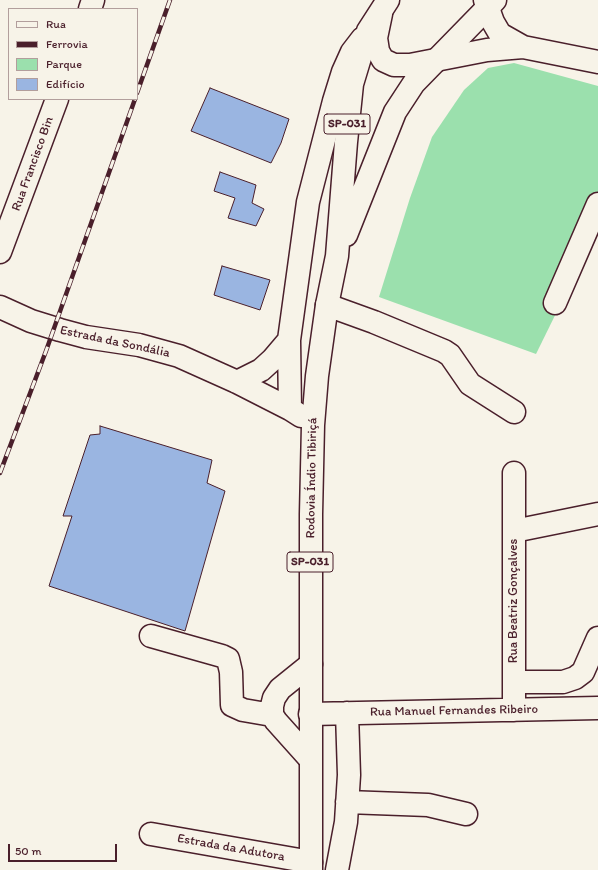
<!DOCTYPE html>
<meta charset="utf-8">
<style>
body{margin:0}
#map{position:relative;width:598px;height:870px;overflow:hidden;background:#f7f3e8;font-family:Itim,sans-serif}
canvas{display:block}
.legend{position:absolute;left:8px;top:8px;width:130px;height:92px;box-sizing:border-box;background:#f7f3e8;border:1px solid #b29e9c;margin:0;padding:5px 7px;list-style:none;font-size:12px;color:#4a1f2b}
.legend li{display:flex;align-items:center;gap:8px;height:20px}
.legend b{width:20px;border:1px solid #b29e9c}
.scale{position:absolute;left:8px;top:844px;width:109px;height:18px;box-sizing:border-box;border:2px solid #4a1f2b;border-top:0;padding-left:5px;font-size:12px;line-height:14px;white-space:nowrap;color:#4a1f2b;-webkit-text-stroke:3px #f7f3e8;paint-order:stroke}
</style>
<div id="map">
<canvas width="598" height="870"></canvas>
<ul class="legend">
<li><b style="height:5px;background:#f7f3e8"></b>Rua</li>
<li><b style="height:5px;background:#4a1f2b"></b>Ferrovia</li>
<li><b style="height:11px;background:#9be0ad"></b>Parque</li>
<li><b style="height:11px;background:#9ab5e1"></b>Edifício</li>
</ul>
<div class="scale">50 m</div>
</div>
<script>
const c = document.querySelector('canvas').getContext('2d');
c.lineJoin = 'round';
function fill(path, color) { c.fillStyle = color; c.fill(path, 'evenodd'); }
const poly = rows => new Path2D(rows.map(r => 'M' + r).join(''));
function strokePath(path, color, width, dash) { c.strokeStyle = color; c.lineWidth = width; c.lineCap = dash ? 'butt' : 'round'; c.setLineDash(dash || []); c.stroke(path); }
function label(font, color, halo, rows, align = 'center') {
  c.font = font + ' Itim,sans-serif'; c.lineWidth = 3; c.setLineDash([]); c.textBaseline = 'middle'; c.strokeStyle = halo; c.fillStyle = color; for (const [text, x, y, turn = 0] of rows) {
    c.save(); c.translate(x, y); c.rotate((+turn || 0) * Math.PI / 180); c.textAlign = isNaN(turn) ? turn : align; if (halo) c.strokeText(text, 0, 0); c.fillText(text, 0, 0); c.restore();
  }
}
fill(poly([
 [514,63,598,86,598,228,536,354,379,297,410,198,432,137,464,90,488,68]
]), '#9be0ad');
const building = poly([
 [210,88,289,119,281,143,271,163,191,131,210,88],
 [220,172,256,185,252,203,264,209,256,226,228,218,235,198,214,191,220,172],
 [222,266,270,280,260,310,214,295,222,266],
 [100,426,212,460,207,483,225,491,185,631,49,586,72,516,63,516,90,435,100,434,100,426]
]);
fill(building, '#9ab5e1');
strokePath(building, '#4a1f2b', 1);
const minor = poly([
 [485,0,493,22,500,34,523,47],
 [90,9,93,0],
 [381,14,376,38,378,51,383,60,394,65,410,65,487,50,523,47,598,62],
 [0,252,57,99],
 [555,303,598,204],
 [327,305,374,322,444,351,450,355,470,384,514,412],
 [0,307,31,321,60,330,86,337,139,345,179,356,237,382,290,409,301,416],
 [237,382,261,370,272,360,289,340],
 [290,409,289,340,308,202,334,101,343,72,352,52,362,39],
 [514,473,514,710],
 [514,531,598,514],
 [151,636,222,656,228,659,231,672,232,705,243,710,272,715],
 [514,682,563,682,575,678,583,672,598,638],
 [310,714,598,708],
 [310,759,276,721,272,715,272,706,274,698,280,689,311,664],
 [347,802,428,805,466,814],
 [151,834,311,862],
 [337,870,346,822,349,775,347,713]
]);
const highway = poly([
 [346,235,395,112,414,83,495,0],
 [311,870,311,514,313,425,317,376,327,305,337,256,346,142,352,84,368,31,388,0]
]);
strokePath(minor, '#4a1f2b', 25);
strokePath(highway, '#4a1f2b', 25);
strokePath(minor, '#f7f3e8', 22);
strokePath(highway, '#f7f3e8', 22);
const rail = poly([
 [137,93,170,0],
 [0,473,46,351,135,99]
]);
strokePath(rail, '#4a1f2b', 4.5);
strokePath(rail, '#f7f3e8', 3, [9]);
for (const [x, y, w] of [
 [347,124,46],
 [310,562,46]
]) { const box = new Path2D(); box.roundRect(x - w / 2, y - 10, w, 20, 3); c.fillStyle = '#f7f3e8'; c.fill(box); strokePath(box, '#4a1f2b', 1); }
label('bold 12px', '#4a1f2b', null, [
 ["SP-031",347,124],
 ["SP-031",310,562]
]);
label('13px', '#4a1f2b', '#f7f3e8', [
 ["Rua Francisco Bin",33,164,-70],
 ["Estrada da Sondália",115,342,12],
 ["Rodovia Índio Tibiriçá",312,478,-89],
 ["Rua Beatriz Gonçalves",514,601,-90],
 ["Rua Manuel Fernandes Ribeiro",454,711,-1],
 ["Estrada da Adutora",231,848,10]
]);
</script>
